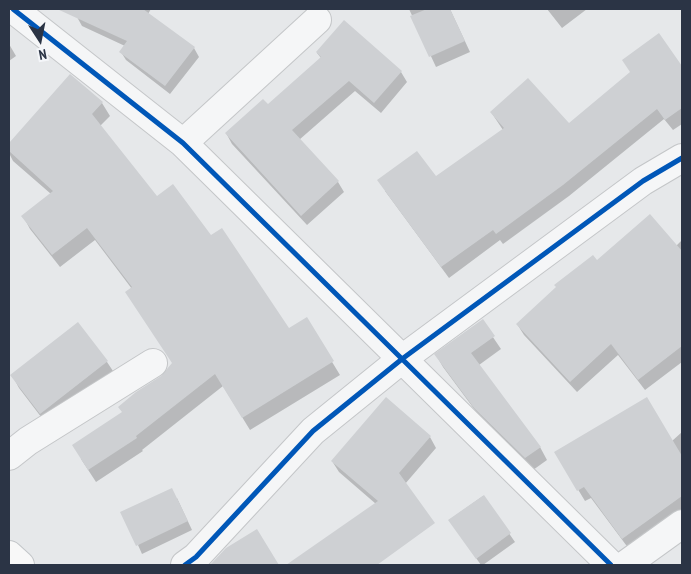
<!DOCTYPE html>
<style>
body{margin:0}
#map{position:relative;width:691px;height:574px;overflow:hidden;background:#e6e8ea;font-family:"PT Sans Narrow",sans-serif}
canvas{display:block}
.frame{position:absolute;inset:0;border:10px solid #2b3445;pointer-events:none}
.north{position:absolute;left:15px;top:15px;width:50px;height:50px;-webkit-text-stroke:4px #f4f6f9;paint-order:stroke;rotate:169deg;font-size:14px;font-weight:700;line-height:20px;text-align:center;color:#2b3445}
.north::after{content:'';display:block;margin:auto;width:18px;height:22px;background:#2b3445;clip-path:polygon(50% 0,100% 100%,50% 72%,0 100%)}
</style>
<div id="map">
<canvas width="691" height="574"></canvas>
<div class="frame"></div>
<div class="north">N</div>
</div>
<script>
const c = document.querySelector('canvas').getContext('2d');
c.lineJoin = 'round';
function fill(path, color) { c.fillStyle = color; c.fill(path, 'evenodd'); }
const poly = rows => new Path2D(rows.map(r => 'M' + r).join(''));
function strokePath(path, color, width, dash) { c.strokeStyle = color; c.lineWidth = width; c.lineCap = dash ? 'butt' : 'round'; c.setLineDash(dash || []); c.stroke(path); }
fill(poly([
 [81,9,151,9,148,14,194,48,199,57,170,94,126,60,121,52,125,46,82,26,77,17],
 [409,9,450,9,470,52,436,67],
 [547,9,587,9,562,28],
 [344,22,401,72,407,82,381,113,355,91,299,140,338,182,344,192,307,225,232,144,226,133,268,106,321,58,317,53],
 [658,35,682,68,682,124,673,130,664,119,569,196,503,244,500,240,449,278,385,191,436,178,503,130,491,112,569,125,631,74],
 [9,44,16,56,9,61],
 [70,76,102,103,110,116,100,126,156,198,211,237,289,330,306,319,340,375,250,430,223,386,142,450,143,451,96,482,81,459,123,413,162,377,173,364,132,289,95,240,60,267,30,229,23,216,51,194,13,161,9,153,9,144],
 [682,240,682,362,645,390,618,355,577,392,524,335,517,324,597,262,676,246],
 [482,321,501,349,479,365,540,447,547,460,533,470,483,421,443,367,436,355],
 [78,324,107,362,115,374,48,426,19,388,12,375],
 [682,432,682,511,629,549,591,498,585,501,556,453,672,441],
 [430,437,436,448,405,484,376,504,339,472,332,461],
 [483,496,515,542,483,565,481,565,449,520],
 [177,498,192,530,142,554,138,545],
 [257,531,277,565,211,565,227,549]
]), '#0003');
fill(poly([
 [57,9,143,9,195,47,165,86,119,52,127,41],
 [427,9,450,9,465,41,429,57,410,16],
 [344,20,402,71,374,103,349,81,292,130,339,181,301,216,225,133,263,99,268,104,321,57,316,52],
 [659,33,682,66,682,108,665,120,657,109,563,185,496,234,493,230,441,267,377,180,417,151,436,176,504,128,490,112,528,78,569,123,630,72,622,60],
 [70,74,103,102,92,114,157,196,173,184,211,235,222,228,289,328,307,317,334,361,242,418,215,374,136,436,137,438,88,470,72,445,122,412,118,407,136,392,161,376,172,363,125,292,132,287,87,228,52,255,21,216,53,191,9,151,9,143],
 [650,214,682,251,682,346,638,380,611,344,570,382,516,324,556,287,554,285,593,255,597,260],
 [483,319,495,336,471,353,541,447,525,458,474,408,434,354],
 [78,322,108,361,40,414,10,375],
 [386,397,431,436,399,473,435,523,377,565,286,565,378,501,331,461],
 [647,397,682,456,682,496,622,539,584,487,577,491,554,452],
 [172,488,188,521,136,546,120,512],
 [484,495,511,533,476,559,448,520],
 [257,529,279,565,210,565,226,548]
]), '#ced0d3');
const minor = poly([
 [13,9,183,143,611,565],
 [183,143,317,20],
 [9,456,28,441,153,363],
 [185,565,196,557,313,431,402,359,643,181,682,158],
 [625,565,682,524]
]);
const major = poly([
 [9,555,20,565]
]);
strokePath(minor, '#c4c6c8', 30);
strokePath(major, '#c2c5c8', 30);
strokePath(minor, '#f5f6f7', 28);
strokePath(major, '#f8f8f8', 28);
strokePath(poly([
 [13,9,183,143,611,565],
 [185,565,196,557,313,431,402,359,643,181,682,158]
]), '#0057b8', 5);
</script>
